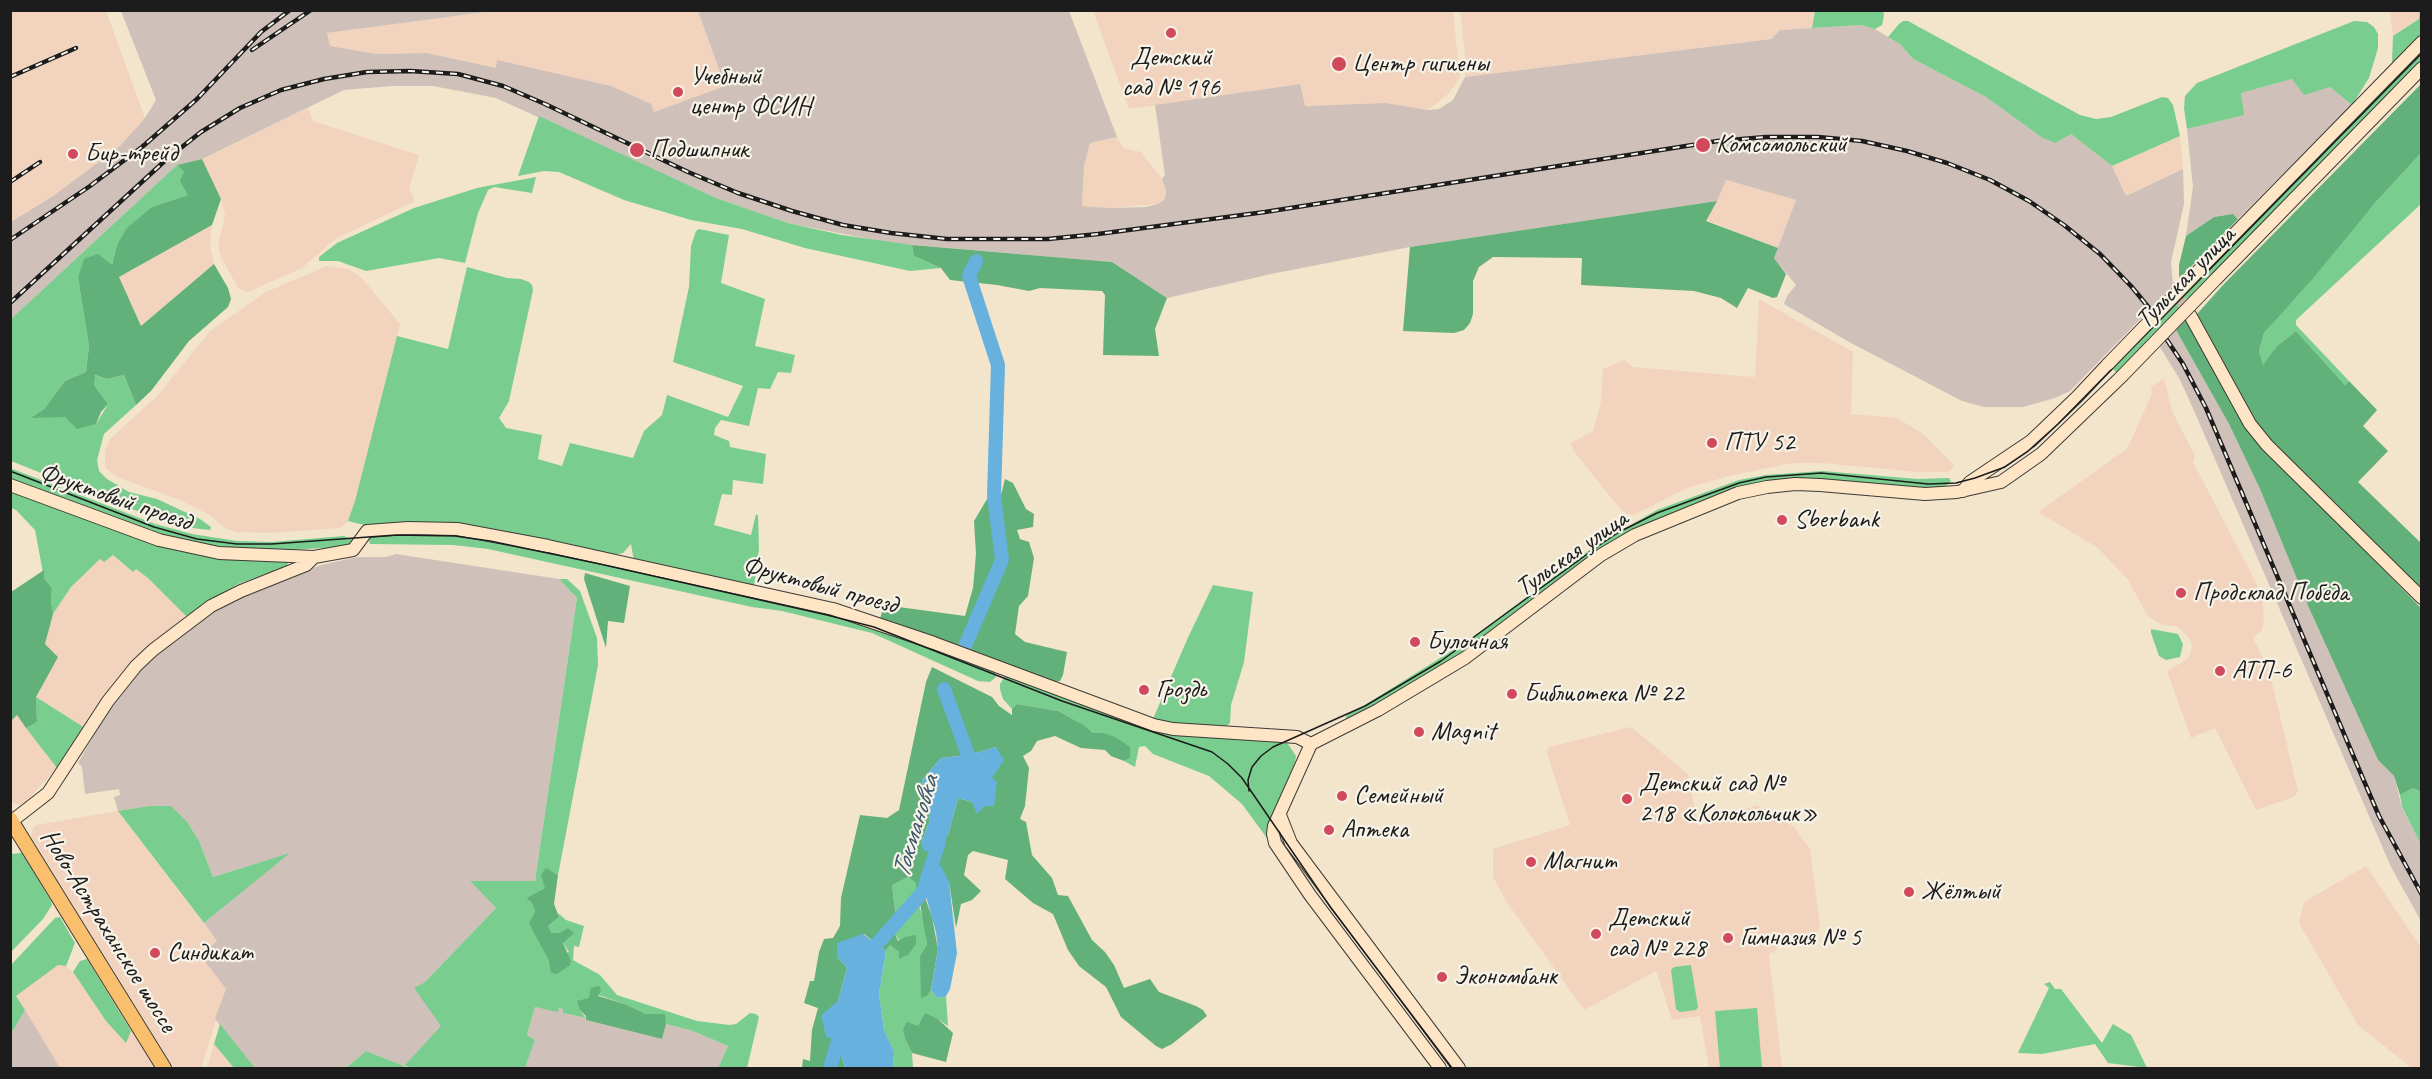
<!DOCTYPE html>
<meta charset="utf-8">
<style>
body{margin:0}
#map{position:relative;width:2432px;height:1079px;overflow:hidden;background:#f3e4cc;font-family:Caveat,sans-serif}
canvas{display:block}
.frame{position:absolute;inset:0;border:12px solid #1c1c1c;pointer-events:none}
</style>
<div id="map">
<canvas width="2432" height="1079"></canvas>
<div class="frame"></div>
</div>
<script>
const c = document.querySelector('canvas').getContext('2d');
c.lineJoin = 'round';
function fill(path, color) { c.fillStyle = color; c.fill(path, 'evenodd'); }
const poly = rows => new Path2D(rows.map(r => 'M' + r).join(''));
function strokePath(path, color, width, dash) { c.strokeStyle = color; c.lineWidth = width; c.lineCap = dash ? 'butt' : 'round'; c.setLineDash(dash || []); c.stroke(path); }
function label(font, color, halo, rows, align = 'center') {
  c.font = font + ' Caveat,sans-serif'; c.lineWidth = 4.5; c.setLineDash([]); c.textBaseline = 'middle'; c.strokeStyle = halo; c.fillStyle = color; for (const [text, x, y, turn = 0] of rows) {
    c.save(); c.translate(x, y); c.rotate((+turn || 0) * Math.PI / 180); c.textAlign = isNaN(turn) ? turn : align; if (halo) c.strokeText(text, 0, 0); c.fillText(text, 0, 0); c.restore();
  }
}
fill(poly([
 [11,11,106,11,145,118,120,146,53,196,11,222],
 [493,11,698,11,725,86,654,112,497,61,496,68,427,53,377,54,330,46,327,33],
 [1093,11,1453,11,1460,78,1448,94,1428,110,1386,103,1304,106,1300,84,1129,109],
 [1460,11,1815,11,1812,28,1780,30,1771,39,1465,77,1466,62],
 [2390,11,2420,11,2420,19,2393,36],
 [308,108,313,121,419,155,409,188,414,198,413,202,335,239,302,268,248,292,243,291,238,288,221,257,218,246,225,215,221,199,202,159],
 [2180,136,2183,169,2126,196,2112,166],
 [1117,137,1123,148,1141,152,1162,179,1166,191,1165,199,1158,204,1108,208,1082,207,1084,166,1090,143],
 [1725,180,1796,200,1778,248,1706,220],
 [212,225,210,246,214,264,141,326,119,277],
 [327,266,348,269,362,278,400,324,355,501,348,521,340,528,271,533,236,532,225,528,211,516,180,500,117,477,105,467,105,450,110,439,158,395,210,331,266,292],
 [1759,299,1853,352,1851,414,1897,418,1923,434,1955,466,1948,472,1918,472,1822,463,1793,463,1733,475,1687,488,1634,515,1627,514,1620,509,1573,450,1571,443,1593,431,1601,401,1603,369,1624,360,1633,367,1755,377],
 [2164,378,2172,411,2195,456,2193,462,2262,594,2264,618,2262,630,2253,638,2269,670,2298,791,2294,797,2256,810,2215,728,2191,738,2167,671,2189,658,2192,647,2190,639,2178,627,2160,624,2148,616,2128,580,2098,548,2038,512,2127,449,2152,394,2151,387],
 [113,555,133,572,136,569,148,578,186,616,150,646,85,728,36,697,57,657,45,644,53,614,71,587,100,559],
 [17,715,57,768,25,803,20,805,11,802,10,721],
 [1631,727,1688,774,1698,826,1757,805,1794,827,1810,849,1820,925,1818,931,1814,935,1776,940,1777,950,1769,954,1782,1068,1709,1068,1700,1016,1672,1020,1656,971,1584,1010,1506,901,1493,877,1493,849,1570,825,1547,753,1549,747],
 [118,811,217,941,200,955,226,989,201,1068,174,1068,31,836,33,828,36,825],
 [2366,866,2421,948,2421,1068,2412,1068,2358,1025,2299,923,2304,902],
 [58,965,66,966,73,972,106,1021,126,1042,131,1031,155,1068,65,1068,59,1066,16,996],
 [214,1044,234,1068,207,1068]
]), '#f2d4be');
fill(poly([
 [121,11,493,11,327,33,330,46,377,54,427,53,496,68,497,60,611,86,651,104,654,112,725,86,698,11,1069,11,1117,137,1090,143,1084,166,1082,206,1108,208,1146,207,1158,204,1165,199,1166,191,1162,179,1165,175,1155,105,1300,84,1305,106,1386,103,1428,110,1439,109,1453,100,1465,77,1771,39,1780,30,1861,25,1875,29,1900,44,1913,59,1986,97,2041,137,2071,134,2112,166,2126,196,2183,169,2184,204,2171,262,2173,286,2114,346,2070,391,2055,398,2023,407,1984,407,1962,401,1851,343,1784,304,1787,296,1796,285,1774,258,1796,200,1726,180,1717,201,1410,247,1271,274,1167,298,1112,262,890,243,788,223,716,198,496,98,433,86,392,86,344,90,202,159,177,165,11,319,11,222,53,196,120,146,145,118,156,100],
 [2292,79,2330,87,2352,105,2238,219,2233,214,2214,217,2186,236,2193,187,2187,129,2243,115,2241,93],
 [2176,330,2229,424,2260,489,2309,608,2378,760,2394,776,2402,808,2421,845,2421,921,2391,867,2195,413,2180,380,2160,347],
 [396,554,559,579,577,598,535,881,470,881,496,908,425,982,415,988,442,1026,404,1066,366,1051,346,1068,255,1068,215,1019,226,989,200,955,217,941,204,923,288,854,213,877,199,841,188,823,149,806,118,811,114,797,120,795,119,789,85,794,82,767,78,763,111,705,139,669,200,617,242,594,321,565,357,557,386,557],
 [535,1007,558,1011,559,1008,563,1009,563,1013,586,1018,586,1020,662,1039,666,1024,693,1031,728,1046,718,1068,525,1068,535,1040,527,1035],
 [25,1010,59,1066,65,1068,11,1068,11,1034]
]), '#cfc0ba');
fill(poly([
 [1815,11,1883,11,1884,15,1882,25,1875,29,1861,25,1812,28],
 [2420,11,2421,11,2421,36,2396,62,2392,62,2393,36,2419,19],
 [1903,21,1908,21,2080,115,2096,119,2111,117,2162,97,2168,98,2173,105,2180,136,2112,166,2071,134,2055,143,2041,137,1986,97,1913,59,1900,44,1888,37,1899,24],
 [2354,21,2367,22,2374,27,2378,34,2378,48,2369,78,2352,105,2330,87,2304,95,2292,79,2241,93,2244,115,2187,129,2184,108,2185,96,2197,83],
 [2421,50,2421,62,2118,374,2111,367],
 [539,116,716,198,788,223,842,235,912,245,914,256,941,268,910,271,805,248,742,229,691,220,624,200,559,172,544,171,518,176],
 [2421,153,2421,204,2296,320,2296,325,2349,381,2345,385,2296,331,2277,346,2263,366,2259,351,2264,333,2375,203],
 [177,165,184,172,188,195,152,207,117,245,112,265,78,278,89,346,86,372,65,381,44,409,31,417,65,417,96,424,108,404,94,385,94,375,107,379,124,375,136,405,104,434,97,460,99,471,107,479,129,492,157,499,200,519,211,527,210,530,192,528,152,517,11,461,11,319],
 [536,177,532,193,494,187,488,190,478,213,465,263,439,258,366,271,338,261,319,261,319,257,337,243,414,208,477,188],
 [699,229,729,235,721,283,765,299,755,346,795,355,791,373,778,372,770,389,758,388,749,426,721,420,715,428,714,435,729,441,730,447,766,454,763,484,733,480,732,495,722,494,714,525,751,535,756,514,758,516,759,549,754,586,634,561,631,544,623,553,612,555,407,523,364,525,348,521,355,501,397,336,448,349,467,267,507,278,521,279,529,282,532,285,533,290,509,401,499,418,506,428,542,435,538,459,562,466,570,443,633,458,644,431,662,415,667,395,728,417,743,386,673,362,689,287,691,246,696,231],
 [10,468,155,524,192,534,237,541,272,542,344,536,353,540,351,545,341,547,271,551,237,550,171,540,11,480],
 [1822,471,1918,479,1949,478,1951,481,1947,485,1936,489,1794,481,1659,519,1473,647,1394,697,1347,719,1346,717,1347,714,1365,705,1469,640,1599,543,1657,510,1739,480,1766,475],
 [10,490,156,545,187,552,220,557,284,559,288,563,287,566,238,584,186,616,148,578,136,569,133,572,113,555,104,562,100,559,71,587,53,614,51,601,52,588,44,578,35,530,16,510,11,508],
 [380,533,456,534,491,538,827,612,993,669,996,677,990,682,978,681,872,633,782,611,752,607,488,549,453,545,370,544,368,538],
 [559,579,567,579,580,591,597,638,598,665,558,875,546,869,545,888,526,898,532,903,535,912,542,947,549,961,569,952,563,943,560,933,552,933,548,926,559,917,558,913,566,920,584,926,579,947,574,946,573,960,600,975,617,995,697,1021,730,1025,736,1024,750,1013,756,1014,759,1017,747,1068,718,1068,728,1046,693,1031,666,1024,664,1014,646,1014,625,1004,598,995,589,998,580,1010,586,1018,563,1013,563,1009,559,1008,558,1012,535,1007,527,1035,535,1040,525,1068,416,1068,404,1066,403,1068,346,1068,366,1051,404,1066,441,1026,414,988,425,982,496,908,470,881,535,881,577,598],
 [1213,585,1253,592,1244,662,1231,705,1230,723,1223,729,1172,725,1153,719,1186,642],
 [2151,629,2178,634,2183,644,2180,657,2166,660,2159,656,2151,633],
 [1006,675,1115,715,1280,740,1288,744,1296,756,1295,762,1272,821,1272,845,1242,804,1209,776,1153,754,1145,746,1139,747,1135,767,1124,761,1130,758,1103,733,1093,733,1084,725,1058,711,1017,704,1012,709,1003,699,1000,689,1000,684],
 [36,697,85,728,57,768,26,728,37,722],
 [2413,788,2421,792,2421,845,2402,807,2400,795],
 [149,806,171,806,188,823,199,841,213,877,290,853,204,923,118,811],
 [22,853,51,901,52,905,43,919,11,952,11,854],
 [908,877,916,883,916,896,925,924,927,944,920,956,928,995,931,990,937,998,946,996,948,1026,938,1019,918,1026,906,1041,912,1053,913,1068,893,1068,894,1052,884,1030,879,994,886,951,890,945,899,952,899,959,908,955,895,934,899,923,895,910,892,885],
 [60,917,75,943,66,966,58,965,16,996,25,1010,11,1034,11,965,55,918],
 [87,959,131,1031,126,1043,106,1021,73,972,80,961],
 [1691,965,1698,1007,1696,1010,1680,1012,1676,1009,1671,970,1674,967],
 [2050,982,2055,989,2061,989,2102,1043,2113,1024,2131,1035,2147,1068,2108,1063,2095,1044,2042,1054,2018,1053,2049,988,2044,984],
 [1757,1008,1762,1068,1720,1068,1715,1011],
 [220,1024,255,1068,234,1068,214,1044]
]), '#79cd8f');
fill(poly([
 [2421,84,2421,153,2375,203,2314,277,2264,333,2259,351,2263,365,2277,346,2296,331,2345,385,2349,381,2377,410,2363,426,2388,451,2358,482,2421,543,2421,590,2271,440,2255,421,2197,314,2223,285],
 [202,159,221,199,212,225,119,277,141,326,214,264,228,288,231,299,228,307,189,341,151,391,136,405,124,375,107,379,95,375,94,385,108,404,101,412,96,424,77,429,65,417,30,418,44,409,65,381,86,372,89,346,78,278,84,259,98,254,112,265,117,245,127,228,152,207,188,195,180,181,184,172,177,165],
 [1717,201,1706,221,1778,248,1774,258,1786,274,1777,297,1773,298,1748,288,1737,308,1721,298,1694,291,1581,285,1582,258,1493,257,1479,267,1473,281,1473,314,1470,323,1464,330,1454,333,1403,331,1410,247],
 [2233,214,2238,219,2179,279,2179,265,2186,236,2214,217],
 [912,245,1112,262,1167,298,1155,329,1159,356,1103,355,1105,295,1102,291,1040,288,1029,291,997,285,950,280,941,268,914,256],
 [2187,318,2230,399,2323,508,2421,608,2421,792,2413,788,2400,795,2394,776,2378,760,2309,608,2260,489,2229,424,2176,330],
 [1005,479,1013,483,1026,509,1034,514,1033,527,1017,530,1020,539,1029,542,1034,558,1028,596,1019,606,1015,634,1025,642,1067,652,1063,675,1060,681,1050,682,880,619,884,605,965,616,973,588,976,554,974,521,987,499,1001,495],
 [44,570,44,578,52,588,51,601,53,614,45,644,58,657,36,697,37,722,26,728,17,715,11,721,11,592],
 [585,573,630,586,624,623,608,621,606,648,584,579],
 [932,667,992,697,999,706,1012,715,1012,709,1017,704,1058,711,1084,725,1093,733,1103,733,1115,737,1130,747,1130,758,1124,761,1111,756,1105,750,1081,748,1055,736,1037,741,1031,751,1023,756,1029,768,1025,806,1020,819,1026,822,1032,855,1052,878,1058,895,1068,896,1092,940,1105,952,1114,965,1124,988,1150,979,1159,992,1196,1006,1203,1010,1207,1016,1172,1044,1162,1049,1156,1046,1121,1017,1106,987,1079,966,1068,950,1053,914,1033,903,1005,879,1008,860,973,851,968,855,964,875,981,891,972,900,961,904,956,928,949,882,923,892,932,917,938,949,931,990,928,995,921,998,920,956,927,944,920,903,916,896,916,883,908,877,892,885,895,910,899,923,895,934,898,941,905,937,916,935,916,944,908,955,899,959,899,952,890,945,886,951,864,934,837,957,847,968,838,1001,837,1040,845,1068,802,1068,803,1059,810,1061,812,1030,818,1008,804,1003,810,981,814,981,819,952,824,939,833,938,840,926,841,898,860,815,887,818,899,810,926,682],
 [996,747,997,767,991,778,972,802,958,798,948,835,921,844,930,820,922,780,941,758,968,755],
 [546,868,558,875,554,904,559,917,548,926,552,933,560,933,568,928,574,933,563,943,571,961,570,965,557,974,551,973,549,961,529,923,535,912,532,903,526,898,545,888,541,875],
 [599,986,601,990,598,996,625,1004,646,1014,665,1014,666,1024,662,1039,586,1020,586,1016,580,1010,577,1001,589,998,591,988],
 [925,1013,938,1019,953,1033,946,1062,912,1053,906,1041,903,1029,907,1022,918,1026]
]), '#62b07a');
fill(poly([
 [996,747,1004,760,992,778,997,782,994,806,985,806,977,814,972,802,958,798,948,835,938,845,925,852,921,844,930,820,922,780,941,758,968,755],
 [932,863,941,866,949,882,957,953,950,989,946,996,937,998,931,990,938,949,936,932,922,882,925,870],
 [863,934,886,951,879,994,884,1030,894,1052,893,1068,845,1068,837,1040,826,1037,821,1015,838,1001,847,968,837,957,837,943]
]), '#66b1de');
strokePath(poly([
 [965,646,1002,560,994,496,998,365,969,276,976,261],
 [944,689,968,755,959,769],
 [868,959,877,944,923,892,938,845,941,827],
 [830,1068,843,1024]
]), '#66b1de', 14);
strokePath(poly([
 [2176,282,2181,300,2190,315]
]), '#c8bca9', 12, [12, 6]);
const secondary = poly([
 [2204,265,2422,42],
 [2217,278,2422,68],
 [2190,315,2250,424,2267,445,2422,598],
 [10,485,159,540,219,553,314,557,353,550,367,531,408,528,457,529,548,546,833,609,934,643,1154,725,1173,729,1297,737,1311,744],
 [1963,491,1970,482,2031,441,2077,397,2108,364],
 [1280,815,1291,843,1459,1068],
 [12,821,48,793,108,701,136,666,153,650,211,606,241,591,306,565,314,557],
 [1440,1068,1310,895,1275,843,1273,834,1274,826,1311,744,1378,710,1465,658,1601,555,1635,535,1738,493,1767,487,1795,484,1820,485,1925,494,1957,492,2001,482,2041,454,2121,377]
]);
const primary = poly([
 [10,819,164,1068]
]);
strokePath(secondary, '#3c3a36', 14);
strokePath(primary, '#3c3a36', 16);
strokePath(secondary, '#fde5c5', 12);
strokePath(primary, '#f9bf6d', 14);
strokePath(poly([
 [10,471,154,527,197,539,237,544,272,544,396,535,455,536,490,541,600,564,827,615,874,627,1062,701,1212,752,1228,764,1242,778,1331,908,1452,1068],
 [1249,791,1248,780,1252,767,1261,756,1273,747,1365,706,1441,661,1601,544,1619,532,1657,513,1739,483,1766,477,1821,473,1928,484,1956,483,1975,478,2005,467,2027,452,2058,424,2422,53]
]), '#1c1c1c', 1.5);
const rail = poly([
 [252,50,311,10],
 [10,77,76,48],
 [10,182,40,162],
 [10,240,90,186,142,147,197,99,261,32,290,10],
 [10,303,168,158,201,132,240,108,281,90,324,79,367,72,410,71,458,74,503,86,545,104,688,172,738,193,792,211,843,225,891,233,947,239,1048,239,1098,234,1265,212,1718,141,1766,137,1818,137,1862,141,1907,151,1947,163,1990,180,2029,201,2064,225,2100,254,2131,286,2150,309],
 [2167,340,2183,364,2206,408,2361,774,2379,816,2422,895]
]);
strokePath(rail, '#1c1c1c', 4.5);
strokePath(rail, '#f7f3e8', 2, [7]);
const secondaryBridge = poly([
 [2108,364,2204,265],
 [2121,377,2217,278]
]);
strokePath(secondaryBridge, '#3c3a36', 14, []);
strokePath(secondaryBridge, '#fde5c5', 12);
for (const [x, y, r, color] of [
 [1171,33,6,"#d1495b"],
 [1339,64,8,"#d1495b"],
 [678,92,6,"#d1495b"],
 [1703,145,8,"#d1495b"],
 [637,150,8,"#d1495b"],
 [73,154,6,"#d1495b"],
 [1712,443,6,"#d1495b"],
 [1782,520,6,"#d1495b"],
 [2181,593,6,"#d1495b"],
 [1415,642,6,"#d1495b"],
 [2220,671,6,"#d1495b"],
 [1144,690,6,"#d1495b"],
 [1512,694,6,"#d1495b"],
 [1419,732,6,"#d1495b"],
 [1342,796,6,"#d1495b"],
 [1627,799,6,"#d1495b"],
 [1329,830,6,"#d1495b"],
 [1531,862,6,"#d1495b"],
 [1909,892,6,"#d1495b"],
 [1596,934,6,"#d1495b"],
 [1728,938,6,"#d1495b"],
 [155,953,6,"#d1495b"],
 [1442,977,6,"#d1495b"]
]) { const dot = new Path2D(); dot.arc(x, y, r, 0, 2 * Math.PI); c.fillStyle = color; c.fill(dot); strokePath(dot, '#f7f3e8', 2); }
label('26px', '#1c1c1c', '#f7f3e8', [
 ["Детский",1171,58,"center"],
 ["сад № 196",1171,88,"center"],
 ["Центр гигиены",1352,64],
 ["Учебный",690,77],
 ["центр ФСИН",690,107],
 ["Комсомольский",1716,145],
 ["Подшипник",650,150],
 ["Бир-трейд",85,154],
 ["ПТУ 52",1724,443],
 ["Sberbank",1794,520],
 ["Продсклад Победа",2193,593],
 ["Булочная",1427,642],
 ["АТП-6",2232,671],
 ["Гроздь",1156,690],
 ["Библиотека № 22",1524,694],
 ["Magnit",1431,732],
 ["Детский сад №",1639,784],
 ["218 «Колокольчик»",1639,814],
 ["Семейный",1354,796],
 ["Аптека",1341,830],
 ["Магнит",1543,862],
 ["Жёлтый",1921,892],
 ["Детский",1608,919],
 ["сад № 228",1608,949],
 ["Гимназия № 5",1740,938],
 ["Синдикат",167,953],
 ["Экономбанк",1454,977]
], 'left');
label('26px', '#1c1c1c', '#f7f3e8', [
 ["Тульская улица",2186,278,-46],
 ["Фруктовый проезд",115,498,19],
 ["Тульская улица",1572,554,-35],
 ["Фруктовый проезд",820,586,15],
 ["Ново-Астраханское шоссе",108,931,58]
]);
label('italic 27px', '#3a586a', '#f7f3e8', [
 ["Токмановка",916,827,-73]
]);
</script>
